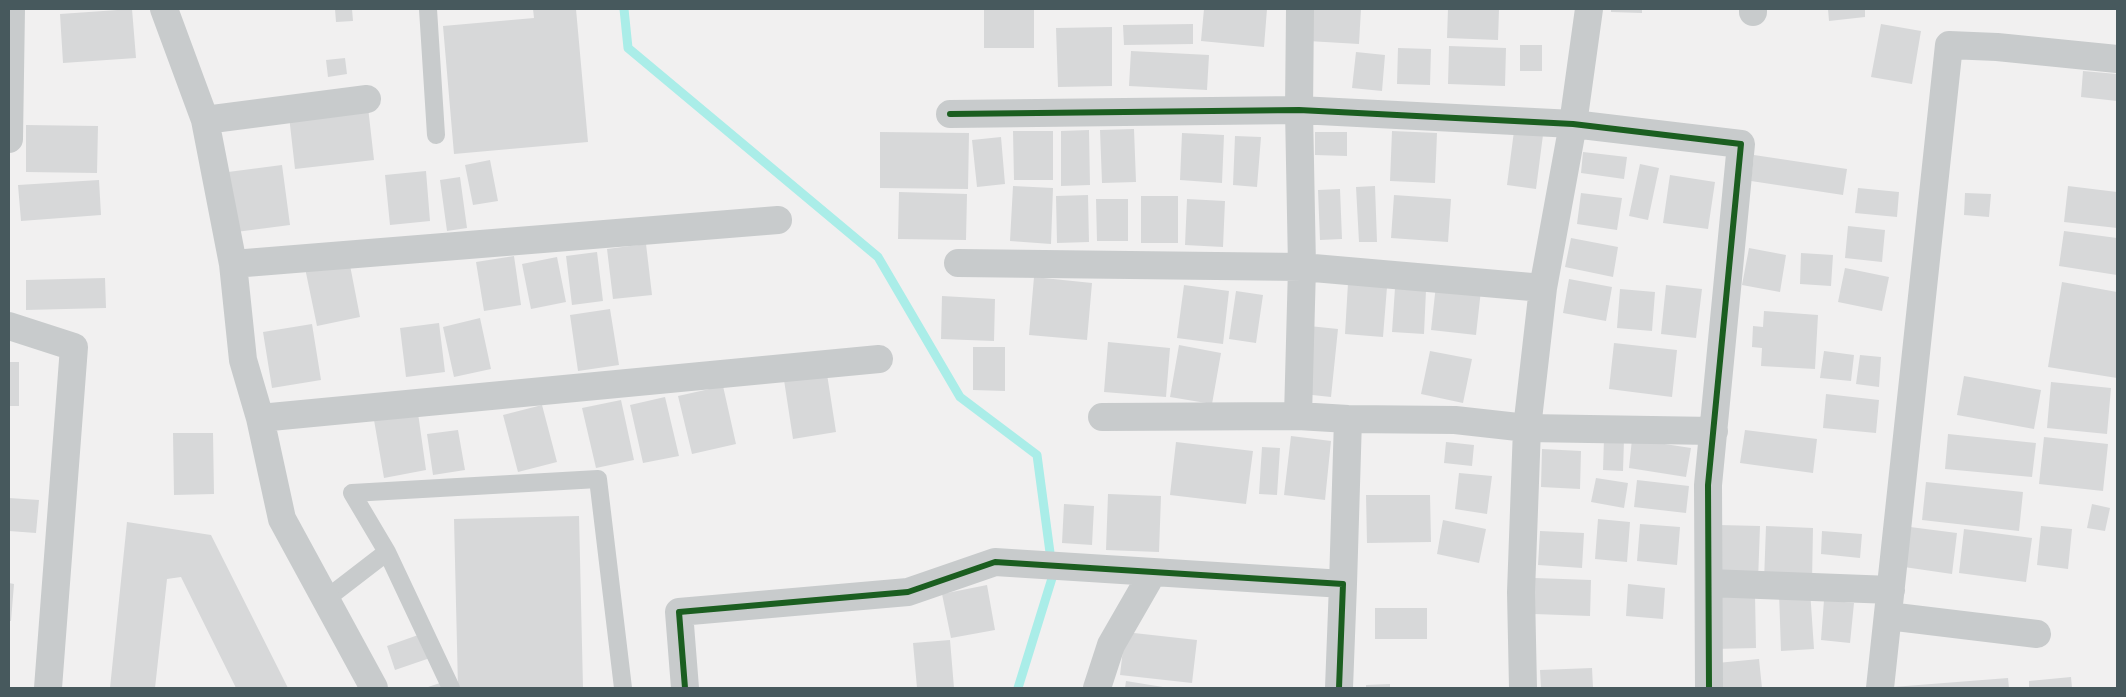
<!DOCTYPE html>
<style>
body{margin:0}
#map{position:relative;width:2126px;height:697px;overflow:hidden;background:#f1f0f0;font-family:Raleway,sans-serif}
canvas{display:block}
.frame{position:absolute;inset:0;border:10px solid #47595d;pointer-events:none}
</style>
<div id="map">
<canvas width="2126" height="697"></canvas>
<div class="frame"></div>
</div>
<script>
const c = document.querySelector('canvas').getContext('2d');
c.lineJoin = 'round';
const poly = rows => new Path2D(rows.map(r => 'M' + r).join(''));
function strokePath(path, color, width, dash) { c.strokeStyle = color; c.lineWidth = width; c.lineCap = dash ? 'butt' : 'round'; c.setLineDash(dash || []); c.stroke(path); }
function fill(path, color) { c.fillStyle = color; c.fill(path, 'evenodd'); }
strokePath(poly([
 [624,9,628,48,878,257,960,397,1037,455,1053,575,1018,688]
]), '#aaede8', 9);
fill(poly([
 [132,9,136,58,63,63,60,14],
 [335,9,352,9,353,21,336,22],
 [533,9,576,9,588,142,454,154,443,26,534,18],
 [984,9,1034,9,1034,48,984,48],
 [1204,9,1267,9,1264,47,1201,41],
 [1310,9,1361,9,1359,44,1308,41],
 [1448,9,1499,9,1498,40,1447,38],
 [1611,9,1642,9,1642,13,1611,12],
 [1828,9,1865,9,1865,17,1829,21],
 [1193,24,1193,44,1124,45,1123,25],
 [1881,24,1921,31,1912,84,1871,77],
 [1112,27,1112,86,1058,87,1056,28],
 [1520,45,1542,45,1542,71,1520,71],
 [1449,46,1506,48,1505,86,1448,84],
 [1398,48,1431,49,1430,85,1397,84],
 [1131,51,1209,55,1207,90,1129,86],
 [1356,52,1385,55,1382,91,1352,88],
 [345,58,347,74,328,77,326,60],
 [2083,71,2117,74,2117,101,2081,97],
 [368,107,374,160,295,169,289,116],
 [26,125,98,126,97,173,26,172],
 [1134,129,1136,182,1102,183,1100,130],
 [1089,130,1090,185,1061,186,1061,131],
 [1013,131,1053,131,1053,180,1014,180],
 [1392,131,1437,133,1435,183,1390,181],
 [1514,131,1543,135,1536,189,1507,185],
 [880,132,969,133,968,189,880,188],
 [1315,132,1347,132,1347,156,1315,155],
 [1182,133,1224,135,1222,183,1180,180],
 [1235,136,1261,137,1257,187,1233,185],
 [1001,137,1005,184,977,187,972,140],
 [1583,152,1627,157,1624,179,1581,173],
 [1754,155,1847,169,1843,195,1751,181],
 [490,160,498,201,473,205,465,165],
 [1640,164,1659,168,1648,220,1629,216],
 [282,165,290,225,236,232,228,172],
 [426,171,430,221,390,225,385,175],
 [1670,175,1715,182,1708,229,1663,223],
 [460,177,467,228,447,231,440,180],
 [99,180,101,215,21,221,18,185],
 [1013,186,1053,188,1051,244,1010,241],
 [1375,186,1377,242,1359,242,1356,187],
 [2068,186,2117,192,2117,228,2064,222],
 [1858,188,1899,192,1897,217,1855,213],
 [1340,189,1342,239,1320,240,1318,190],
 [899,192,967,194,966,240,898,239],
 [1581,193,1622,198,1617,230,1577,224],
 [1965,193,1991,194,1989,217,1964,215],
 [1088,195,1089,242,1057,243,1056,196],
 [1394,195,1451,199,1448,242,1391,238],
 [1141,196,1178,196,1178,243,1141,243],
 [1096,199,1128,199,1128,241,1097,241],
 [1187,199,1225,201,1223,247,1185,245],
 [1848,226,1885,230,1882,262,1845,258],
 [2064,231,2117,238,2117,275,2059,266],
 [1571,238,1618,247,1613,277,1565,267],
 [646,244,652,295,613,299,607,249],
 [1749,248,1786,255,1780,292,1742,285],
 [597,252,603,301,572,305,566,256],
 [1801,253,1833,255,1831,286,1800,284],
 [514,256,521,305,484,311,476,262],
 [557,257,566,302,531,309,522,264],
 [349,260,360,317,317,326,305,268],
 [1845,268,1889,277,1882,311,1838,302],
 [1034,277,1092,283,1087,340,1029,335],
 [105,278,106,308,26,310,26,280],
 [1569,279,1612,287,1606,321,1563,313],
 [2062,282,2117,292,2117,378,2048,367],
 [1348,283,1387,287,1383,337,1345,334],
 [1184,285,1229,291,1223,344,1177,338],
 [1436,285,1481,290,1476,335,1431,330],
 [1666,285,1702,289,1696,338,1661,334],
 [1395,288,1426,290,1424,334,1392,332],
 [1620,289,1655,292,1652,331,1617,328],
 [1236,291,1263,295,1256,343,1229,339],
 [942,296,995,299,994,341,941,339],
 [610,309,619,365,578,371,570,315],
 [1764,311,1818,315,1815,369,1761,366,1762,348,1752,347,1753,326,1763,327],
 [480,318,491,369,454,377,443,327],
 [439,323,445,372,406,377,400,328],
 [312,324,321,380,272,388,263,332],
 [1309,326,1338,329,1331,397,1303,394],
 [1108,342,1170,348,1166,397,1104,392],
 [1614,343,1677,350,1672,397,1609,389],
 [1179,345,1221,353,1212,404,1170,397],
 [973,347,1005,347,1005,391,973,390],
 [1430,351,1472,359,1463,403,1421,394],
 [1824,351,1854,355,1851,381,1820,378],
 [1860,355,1881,357,1879,387,1856,384],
 [9,362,19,362,19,406,9,406],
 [827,374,836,432,793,439,784,380],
 [1964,376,2041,390,2034,429,1957,415],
 [2051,382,2111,388,2107,434,2047,428],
 [723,386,736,444,692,454,678,396],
 [1826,394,1879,400,1876,433,1823,428],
 [665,397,679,456,643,463,630,405],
 [621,400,634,460,596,468,582,408],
 [542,405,557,462,518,472,503,415],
 [418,413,426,470,384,478,374,420],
 [458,430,465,470,433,475,427,434],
 [1745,430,1817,439,1813,473,1740,463],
 [173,433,213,433,214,494,174,495],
 [1948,434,2036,443,2032,477,1945,469],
 [1291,436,1331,441,1325,500,1284,495],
 [2044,437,2108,444,2103,491,2039,484],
 [1604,439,1624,440,1623,471,1603,470],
 [1632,439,1691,448,1686,477,1629,468],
 [1176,442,1253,451,1246,504,1170,495],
 [1446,442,1474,445,1472,466,1444,463],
 [1262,447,1280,448,1277,495,1259,494],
 [1542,449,1581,451,1580,489,1541,487],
 [1459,473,1492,476,1487,514,1455,509],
 [1596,478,1628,483,1624,508,1591,502],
 [1637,480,1689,486,1686,513,1634,507],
 [1926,482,2023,492,2019,531,1922,520],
 [1108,494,1161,496,1159,552,1106,550],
 [1366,495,1430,495,1431,542,1367,543],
 [9,498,39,500,36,533,9,531],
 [1064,504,1094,506,1092,545,1062,543],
 [2092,504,2110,508,2105,531,2087,528],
 [579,516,583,688,458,688,454,519],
 [1598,519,1630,522,1627,562,1595,559],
 [1443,520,1486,529,1479,563,1437,554],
 [127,522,211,535,288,688,236,688,181,577,167,579,155,688,110,688],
 [1640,524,1680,527,1677,565,1637,561],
 [1719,525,1760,526,1758,581,1717,579],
 [1766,526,1813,528,1812,582,1764,581],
 [2041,526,2072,529,2068,569,2037,565],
 [1910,527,1957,533,1952,574,1904,567],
 [1964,529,2032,538,2026,582,1959,573],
 [1540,531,1584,533,1582,568,1538,565],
 [1822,531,1862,534,1860,558,1821,554],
 [1535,578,1591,580,1590,616,1534,614],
 [9,583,14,584,11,621,9,621],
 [1628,584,1665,588,1663,619,1626,616],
 [987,585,995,630,951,638,942,594],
 [1810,590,1814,649,1781,651,1779,592],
 [1755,594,1756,648,1714,649,1713,595],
 [1824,600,1854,603,1850,643,1821,640],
 [1375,608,1427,608,1427,639,1375,639],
 [1125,632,1197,640,1192,683,1120,675],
 [421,634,430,658,395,670,387,646],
 [950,640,954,688,917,688,913,643],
 [1759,659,1762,688,1720,688,1717,663],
 [1592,668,1593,688,1541,688,1540,670],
 [2071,677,2072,688,2029,688,2029,681],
 [2008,678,2009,688,1893,688,1893,687],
 [1126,681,1163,687,1162,688,1125,688],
 [443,682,445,688,425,688],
 [1390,684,1390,688,1366,688,1366,685]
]), '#d7d8d9');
strokePath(poly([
 [428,9,436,135],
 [326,599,387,552],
 [451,688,387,552,352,493,598,479,623,688]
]), '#c8cbcc', 18);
strokePath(poly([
 [164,9,205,120,233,264,243,360,260,418,282,519,374,688],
 [1753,9,1753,12],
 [950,114,1299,110,1573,124,1741,144,1708,485,1709,688],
 [205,120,367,99],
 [9,139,11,9],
 [958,263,1302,267,1543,288],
 [233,264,778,220],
 [9,326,74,347,48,688],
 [1298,416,1302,267,1299,110,1300,9],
 [1102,417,1298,416,1348,419,1455,420,1527,428,1714,431],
 [260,418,879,359],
 [1709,583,1891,590],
 [1343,584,1348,419],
 [1888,616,2037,634],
 [685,688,679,612,908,592,995,562,1343,584,1339,688],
 [1097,688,1111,645,1153,572],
 [1523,688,1521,592,1527,428,1543,288,1573,124,1589,9],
 [1880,688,1949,45,1997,47,2117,59]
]), '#c8cbcc', 28);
strokePath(poly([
 [950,114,1299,110,1573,124,1741,144,1708,485,1709,688],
 [685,688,679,612,908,592,995,562,1343,584,1339,688]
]), '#1b5e20', 6);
</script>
